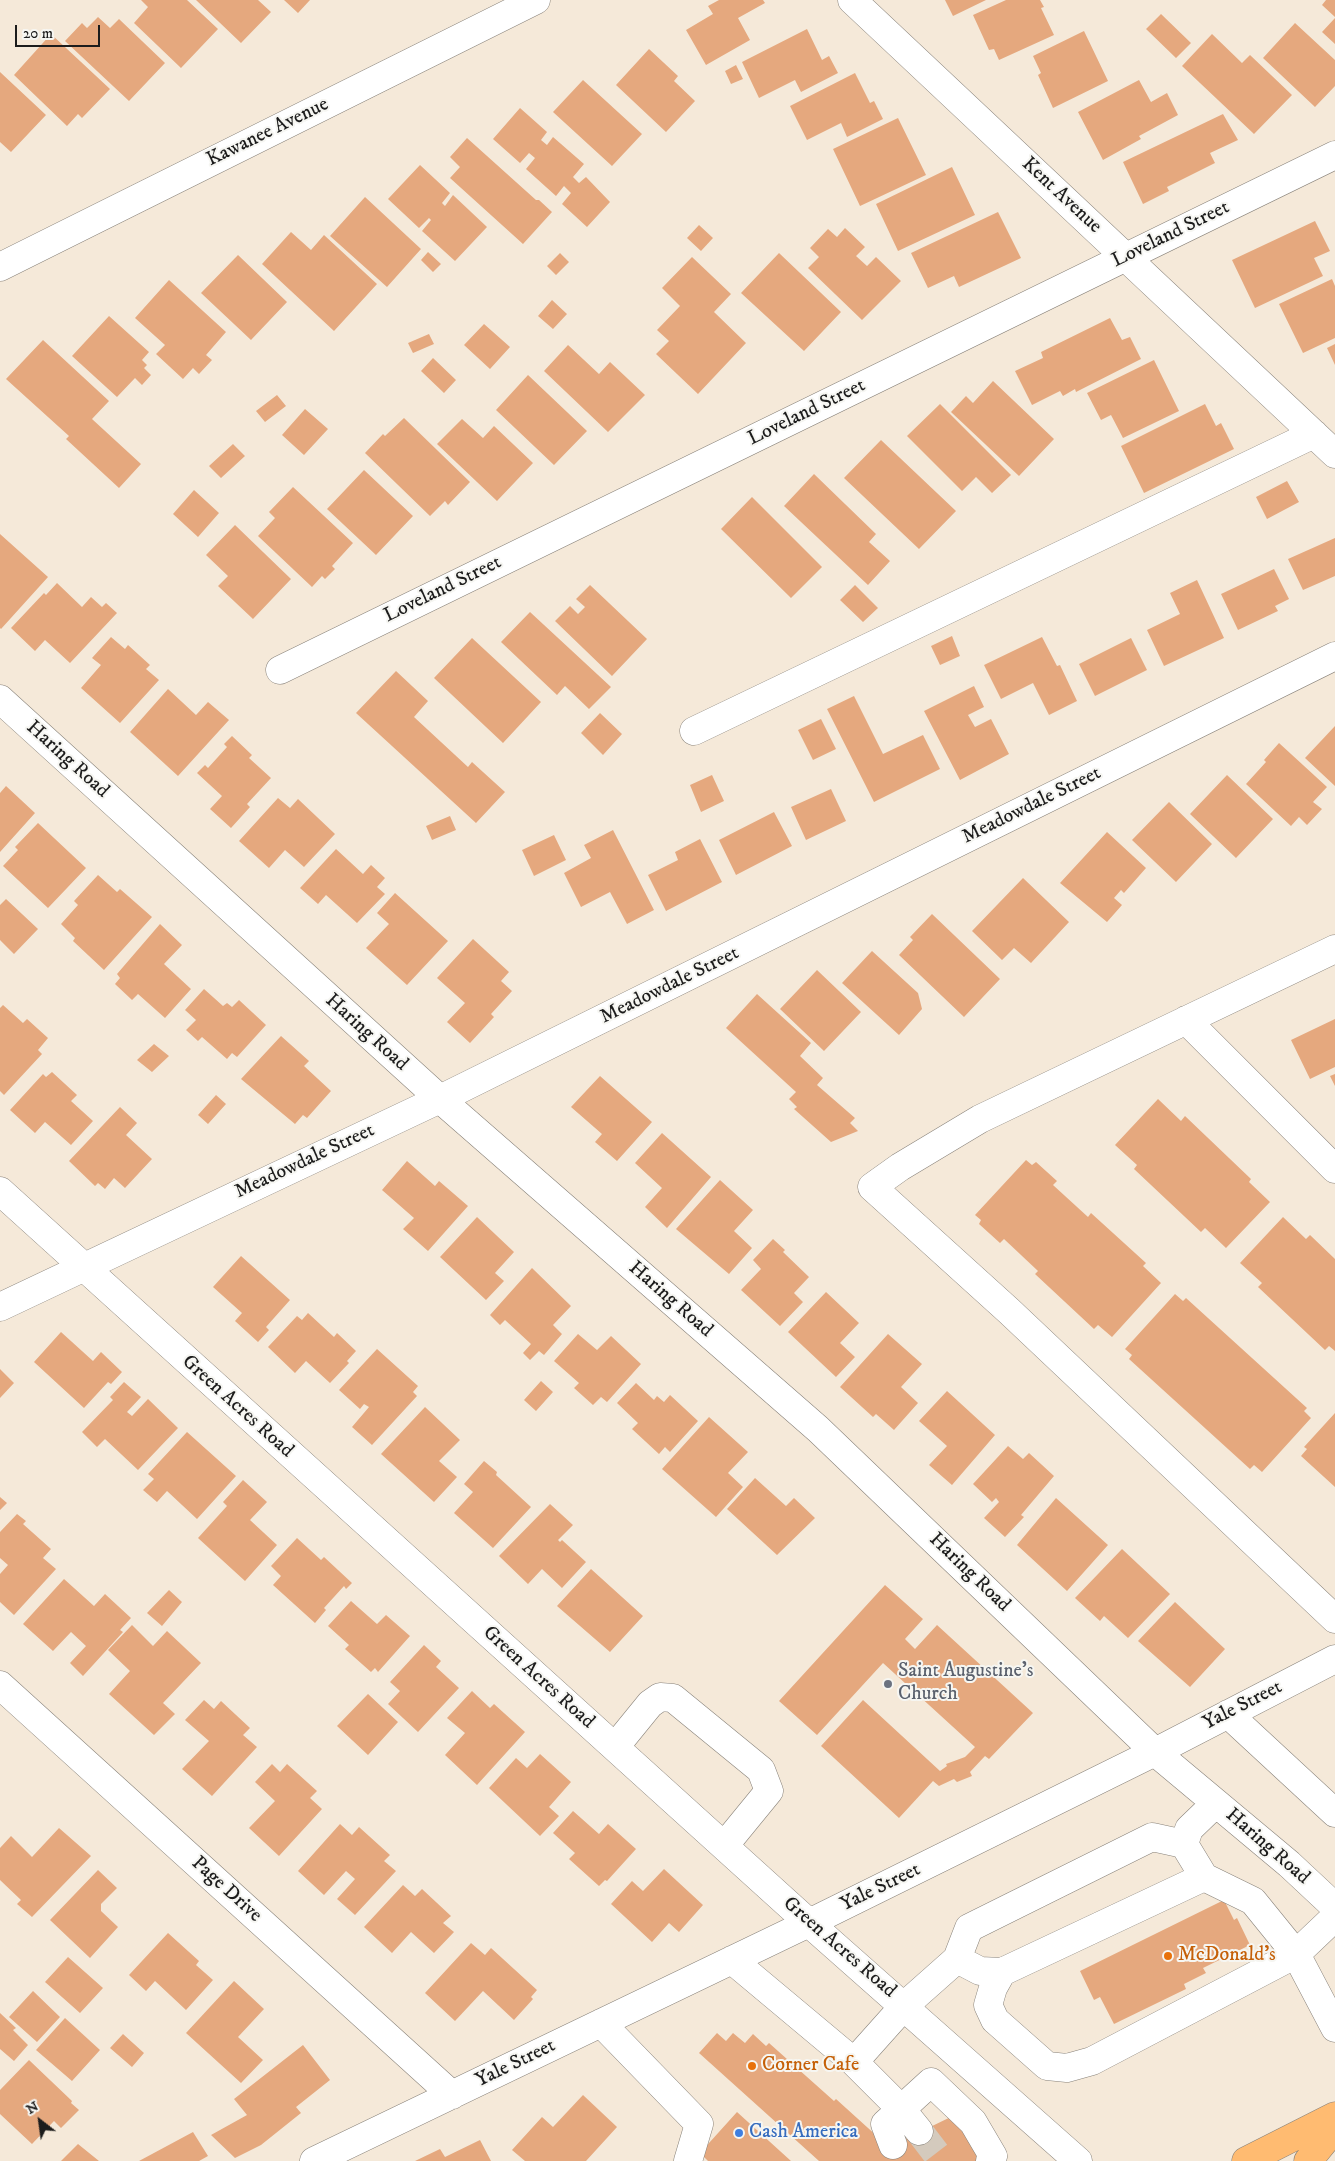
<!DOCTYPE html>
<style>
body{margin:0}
#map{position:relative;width:1335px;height:2161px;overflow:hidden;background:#f5e9d9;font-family:"IM FELL DW Pica",serif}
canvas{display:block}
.north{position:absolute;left:15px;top:2096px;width:50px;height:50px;-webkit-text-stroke:4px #f6f6f2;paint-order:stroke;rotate:330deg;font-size:14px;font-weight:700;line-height:20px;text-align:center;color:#1c1c1c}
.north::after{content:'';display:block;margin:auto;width:18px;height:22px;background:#1c1c1c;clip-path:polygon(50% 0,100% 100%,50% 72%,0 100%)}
.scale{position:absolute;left:15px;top:25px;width:85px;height:22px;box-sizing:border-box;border:2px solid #1c1c1c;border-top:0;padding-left:6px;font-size:15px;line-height:18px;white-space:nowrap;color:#1c1c1c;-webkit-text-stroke:4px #f6f6f2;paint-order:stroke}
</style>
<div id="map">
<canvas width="1335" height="2161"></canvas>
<div class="north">N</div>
<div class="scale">20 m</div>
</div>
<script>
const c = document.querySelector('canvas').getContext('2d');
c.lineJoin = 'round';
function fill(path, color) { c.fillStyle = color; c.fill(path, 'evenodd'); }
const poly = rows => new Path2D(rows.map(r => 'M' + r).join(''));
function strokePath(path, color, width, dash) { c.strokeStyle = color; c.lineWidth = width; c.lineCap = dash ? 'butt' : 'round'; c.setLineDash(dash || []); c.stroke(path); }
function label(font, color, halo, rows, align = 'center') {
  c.font = font + ' "IM FELL DW Pica",serif'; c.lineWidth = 4; c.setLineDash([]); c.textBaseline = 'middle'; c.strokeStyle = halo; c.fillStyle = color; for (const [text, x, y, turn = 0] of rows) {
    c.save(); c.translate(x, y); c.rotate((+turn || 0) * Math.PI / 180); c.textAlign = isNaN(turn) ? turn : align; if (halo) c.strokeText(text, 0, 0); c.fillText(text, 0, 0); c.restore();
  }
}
fill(poly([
 [141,0,187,0,218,29,181,68,134,23,148,7],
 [196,0,258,0,271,12,241,43],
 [284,0,310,0,298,13],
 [719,0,763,0,765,3,738,18,750,40,706,65,686,30,713,14,708,6],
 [945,0,986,0,953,16],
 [1006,0,1040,0,1044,7,1041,8,1054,35,999,60,994,49,989,50,973,15],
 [1326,0,1335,0,1335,17,1322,5],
 [1161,14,1191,43,1176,58,1146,29],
 [98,17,110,28,119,19,165,63,129,101,65,41,82,23,87,28],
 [1335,18,1335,44,1322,32],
 [1295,23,1335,60,1335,86,1315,107,1263,58],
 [807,29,822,60,829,56,838,73,801,92,795,80,759,98,742,62],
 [1084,31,1108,81,1053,108,1038,75,1041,73,1033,56],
 [51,34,110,89,82,118,78,114,67,126,14,75],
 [1212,34,1242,63,1250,55,1292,95,1254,134,1182,66],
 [649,49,678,76,674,81,695,101,666,132,616,85],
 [736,65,743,79,731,84,725,71],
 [0,72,46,115,11,152,0,142],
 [855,73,870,103,874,101,883,119,847,137,841,123,807,140,790,106],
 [583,80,642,134,612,166,553,112],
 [1139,80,1151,102,1167,93,1178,115,1139,136,1141,139,1103,160,1078,112],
 [520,108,547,132,541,140,547,145,553,137,584,164,573,177,579,183,586,177,610,202,587,227,562,204,571,193,564,186,556,196,526,169,535,158,529,153,520,163,493,139],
 [1223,114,1238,140,1210,153,1215,163,1167,187,1169,191,1143,204,1123,162],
 [898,118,926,175,860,206,833,149],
 [467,138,536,200,539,200,552,212,523,244,450,178,460,167,450,157],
 [420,165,450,193,442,203,445,206,453,195,487,227,455,261,422,231,431,220,429,218,419,228,388,199],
 [952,167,975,215,898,251,876,204],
 [365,197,421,249,387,287,330,236],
 [998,212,1021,258,959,287,954,276,928,288,911,253],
 [1315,221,1330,251,1314,258,1323,276,1255,308,1232,260],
 [699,225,713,238,701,251,687,238],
 [845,228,865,247,856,256,867,266,876,257,901,281,862,320,808,268,819,257,810,248,828,229,837,237],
 [291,232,311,250,324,235,377,284,334,331,262,264],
 [428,252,441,264,433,272,421,260],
 [560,253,569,262,556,275,547,266],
 [779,253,841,312,804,351,741,293],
 [238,255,287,302,251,340,201,293],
 [692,257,731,294,714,312,746,343,698,394,656,354,669,341,657,330,680,306,662,288],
 [1332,279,1335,286,1335,338,1303,353,1279,304],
 [169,280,226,332,206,355,212,360,199,374,193,368,183,379,156,354,165,345,135,318],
 [552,300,567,314,553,329,538,316],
 [109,316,149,352,142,360,147,365,144,368,151,375,142,385,135,378,117,397,72,356],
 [1110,318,1122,340,1130,337,1141,359,1076,392,1075,389,1063,396,1060,391,1032,405,1015,371,1043,358,1041,352],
 [484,324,510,347,490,369,464,345],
 [429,334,434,344,413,353,408,343],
 [43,340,109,401,92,419,141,464,119,488,66,439,69,436,6,379],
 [1335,344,1335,365,1327,348],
 [568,345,599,374,610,362,645,395,608,432,544,371],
 [433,358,456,380,444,393,421,371],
 [1154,360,1179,411,1123,438,1111,415,1101,420,1087,393],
 [528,375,587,431,554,465,496,410],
 [993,381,1054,439,1019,476,951,412,966,396,973,403],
 [277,395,286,406,265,422,256,411],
 [940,404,1011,475,992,493,976,477,962,491,907,436],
 [1205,404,1216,426,1221,423,1234,449,1144,493,1121,446],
 [305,409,328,429,304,455,282,435],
 [404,418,470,482,448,505,445,501,430,516,365,453,383,434,385,436],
 [462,419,483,438,494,426,533,463,497,501,437,444],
 [881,440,956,511,919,549,844,478],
 [233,444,245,456,221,478,209,466],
 [364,470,413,516,376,555,327,509],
 [814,474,876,534,869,542,890,561,868,585,784,506],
 [1287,481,1299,502,1267,519,1256,497],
 [293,487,353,543,332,566,335,569,325,579,322,576,312,587,258,536,275,518,269,512],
 [194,490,219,513,198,537,173,514],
 [752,497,822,567,791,598,721,529],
 [235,525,291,579,253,619,218,586,228,576,206,555],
 [0,534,48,577,1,629,0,628],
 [1335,538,1335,576,1303,590,1288,559],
 [1274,569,1289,599,1275,606,1278,611,1238,630,1221,594],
 [1197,580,1224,638,1164,666,1147,630,1180,614,1170,593],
 [57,583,82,607,91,597,102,607,106,603,117,613,70,663,45,640,35,651,11,628,44,593,46,595],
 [590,585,647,639,612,676,555,621,570,606,578,614,585,607,576,599],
 [855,585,878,608,863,622,840,600],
 [530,612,611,687,589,709,565,686,557,695,501,642],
 [952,636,960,656,940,665,931,646],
 [111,637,125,649,128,645,150,665,146,669,159,680,120,723,81,688,101,665,92,658],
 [1042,637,1057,666,1060,665,1077,701,1049,715,1033,683,1001,699,984,665],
 [472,638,541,702,503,743,434,678],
 [1131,638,1147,670,1095,696,1079,664],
 [396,671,428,701,414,717,468,767,472,762,505,792,476,823,356,713],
 [974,686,984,707,968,715,975,727,991,719,1009,754,960,780,924,711],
 [168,689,196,715,208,702,229,720,178,776,130,732],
 [854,696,883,754,923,735,940,769,874,802,827,709],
 [600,713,622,734,603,755,581,733],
 [821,719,836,749,813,760,798,730],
 [1335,726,1335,786,1305,758],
 [232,736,252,755,249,758,271,778,247,804,250,807,231,828,210,809,222,796,197,773,205,765,208,768,227,747,224,744],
 [1279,743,1327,787,1313,802,1322,809,1307,825,1299,817,1291,826,1246,784,1266,762,1264,760],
 [712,775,724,801,701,812,690,785],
 [1227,775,1273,819,1236,858,1190,814],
 [6,786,35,813,0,852,0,793],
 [831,789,846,821,806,840,791,807],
 [278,798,290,808,298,799,335,834,304,867,285,850,269,868,239,841],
 [1169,802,1212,844,1176,882,1132,840],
 [774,812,792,846,736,875,719,840],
 [450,816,456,830,432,840,426,826],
 [38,823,86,868,48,908,3,866,18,850,15,847],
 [613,830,654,910,627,924,610,892,581,907,564,873,591,858,584,845],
 [1107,832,1146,868,1124,893,1121,890,1114,898,1122,905,1107,922,1060,883],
 [554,835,566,860,534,876,522,850],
 [700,839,722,882,666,911,648,875,678,860,675,852],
 [336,849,363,874,371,865,385,878,377,887,385,894,357,923,326,895,318,904,300,888],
 [98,875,117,892,120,889,152,917,104,970,73,941,75,938,61,924,78,905,74,901],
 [1023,878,1069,922,1031,963,1014,948,1002,960,972,931],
 [395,893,448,941,407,985,366,948,389,924,377,913],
 [6,899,38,929,14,954,0,940,0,905],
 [932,914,1000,979,964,1017,899,955,913,940,910,937],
 [160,924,182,945,164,964,191,989,165,1018,138,994,132,1000,115,984,120,978,117,974],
 [473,939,509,972,501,981,512,991,491,1014,494,1017,470,1043,447,1022,465,1003,437,978],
 [872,951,918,993,922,1009,899,1035,842,983],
 [817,970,861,1012,824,1051,780,1009],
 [204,989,223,1006,227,1003,232,1007,239,1000,266,1025,237,1057,232,1053,227,1059,202,1037,198,1041,186,1030,196,1020,185,1010],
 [757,994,811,1043,800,1056,823,1078,817,1085,855,1118,850,1123,858,1131,831,1142,794,1109,797,1107,789,1099,796,1092,726,1028],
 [3,1005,23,1023,27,1019,48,1038,38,1050,42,1054,4,1095,0,1091,0,1008],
 [1335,1019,1335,1067,1310,1079,1291,1040],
 [281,1036,309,1061,304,1066,331,1091,307,1118,303,1115,295,1124,241,1079],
 [154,1044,169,1056,152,1072,137,1060],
 [52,1072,77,1095,71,1101,93,1121,71,1145,45,1122,35,1133,10,1110,43,1074,46,1077],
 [1335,1074,1335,1086,1330,1076],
 [600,1076,652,1122,617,1161,595,1142,602,1134,571,1107],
 [216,1095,226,1104,208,1124,198,1115],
 [1158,1099,1181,1121,1185,1116,1251,1179,1249,1182,1270,1202,1226,1248,1205,1228,1201,1232,1134,1169,1137,1165,1115,1145],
 [120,1107,137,1123,126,1135,152,1159,125,1188,114,1178,105,1189,98,1183,95,1186,69,1161],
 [662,1133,711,1177,667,1228,645,1207,662,1188,635,1163],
 [1026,1160,1032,1165,1036,1162,1057,1181,1053,1185,1088,1217,1091,1213,1146,1263,1143,1266,1161,1283,1112,1337,1098,1325,1094,1329,1035,1274,1038,1271,1004,1239,1000,1243,979,1224,981,1220,975,1215],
 [407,1161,435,1186,439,1181,468,1206,428,1251,403,1229,414,1218,382,1190],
 [720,1180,753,1210,734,1231,752,1248,729,1274,676,1229],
 [477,1217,514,1252,495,1273,504,1281,486,1300,440,1257],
 [1283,1217,1306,1239,1310,1235,1335,1259,1335,1351,1329,1346,1325,1350,1258,1287,1262,1283,1240,1263],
 [773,1239,785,1250,783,1252,809,1277,794,1293,803,1302,780,1326,741,1290,761,1269,753,1260],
 [241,1256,290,1300,266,1327,269,1330,258,1342,235,1321,242,1313,213,1287],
 [532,1268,571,1306,553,1325,562,1334,544,1355,539,1351,530,1360,523,1353,531,1344,505,1320,500,1325,490,1315],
 [826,1292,859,1323,840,1343,855,1357,836,1377,788,1332],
 [1175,1294,1183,1301,1186,1298,1307,1408,1304,1411,1311,1418,1262,1472,1254,1465,1250,1469,1129,1359,1132,1355,1125,1349],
 [308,1313,334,1337,337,1333,356,1351,347,1361,349,1363,330,1383,306,1361,295,1373,268,1347,297,1316,302,1320],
 [61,1332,93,1361,101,1352,122,1372,111,1384,108,1382,84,1408,34,1362],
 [578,1334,597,1350,611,1336,641,1364,607,1402,601,1397,593,1405,574,1388,579,1383,554,1361],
 [888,1334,922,1364,901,1387,918,1403,894,1430,876,1414,873,1417,840,1387],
 [377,1349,418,1386,413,1392,417,1396,372,1445,352,1427,369,1407,364,1404,360,1409,339,1390],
 [0,1369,14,1383,0,1398],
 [541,1381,553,1392,536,1411,524,1400],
 [124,1382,141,1397,127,1412,132,1416,148,1399,178,1428,138,1470,105,1439,97,1447,82,1432,113,1400,110,1397],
 [636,1383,654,1400,657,1396,664,1402,670,1395,698,1421,670,1452,665,1447,659,1454,632,1429,638,1423,617,1403],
 [947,1391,995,1435,952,1485,929,1465,947,1446,919,1421],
 [425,1407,460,1440,439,1461,457,1477,434,1502,381,1454],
 [1335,1413,1335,1487,1301,1456,1307,1449,1304,1447],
 [709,1417,748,1452,728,1473,743,1487,716,1517,662,1469],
 [187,1432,236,1476,197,1519,167,1491,157,1502,143,1490,154,1479,148,1474],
 [1008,1446,1023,1459,1029,1453,1054,1476,1021,1515,1024,1517,1005,1537,984,1518,999,1502,996,1498,992,1502,973,1484],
 [484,1461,497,1472,496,1475,531,1507,493,1548,454,1513,473,1492,464,1484],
 [755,1478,786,1506,794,1498,815,1518,777,1555,727,1509],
 [243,1480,267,1502,250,1520,277,1545,245,1581,198,1538,227,1506,223,1502],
 [0,1497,7,1503,0,1510],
 [1056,1498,1108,1545,1067,1591,1017,1545],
 [550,1504,573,1525,558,1540,560,1542,562,1540,586,1562,562,1588,542,1569,528,1584,499,1556],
 [17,1514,26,1521,23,1524,51,1549,43,1558,56,1569,14,1615,0,1602,0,1574,8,1565,0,1558,0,1532],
 [297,1538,321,1560,324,1557,352,1583,346,1589,344,1586,324,1608,326,1610,315,1623,273,1585,281,1576,271,1566],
 [1122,1549,1170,1594,1128,1638,1104,1616,1100,1621,1075,1598],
 [591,1569,643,1616,610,1652,557,1606],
 [64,1579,94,1606,105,1594,131,1618,120,1630,123,1632,83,1676,70,1663,86,1646,71,1632,53,1651,23,1624],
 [885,1585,923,1619,905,1639,915,1649,937,1625,1033,1713,989,1759,985,1756,970,1772,972,1776,957,1782,954,1779,939,1786,933,1781,899,1818,821,1746,863,1700,940,1771,947,1766,946,1764,965,1757,975,1747,883,1663,817,1735,779,1701],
 [169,1590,182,1602,162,1626,147,1613],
 [351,1601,377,1624,386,1615,410,1636,378,1672,375,1668,371,1672,345,1649,349,1645,328,1626],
 [1175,1602,1225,1649,1190,1687,1138,1641],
 [132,1625,153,1646,167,1631,201,1663,163,1703,175,1714,154,1735,109,1694,130,1671,108,1650],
 [424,1645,441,1661,436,1667,459,1688,418,1732,388,1704,400,1691,390,1682],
 [472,1691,490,1708,494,1704,525,1732,477,1785,445,1755,465,1733,447,1718],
 [368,1694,398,1722,368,1755,337,1726],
 [204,1700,214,1709,221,1701,250,1728,243,1735,257,1747,212,1796,182,1769,209,1741,185,1720],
 [540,1754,571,1782,549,1807,559,1816,540,1836,489,1788,516,1758,527,1768],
 [272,1764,280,1772,287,1764,317,1791,310,1798,322,1809,279,1856,249,1828,275,1801,255,1782],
 [573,1811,599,1834,608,1824,636,1849,607,1881,605,1880,599,1886,569,1859,575,1853,553,1833],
 [340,1824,352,1835,359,1827,390,1855,384,1861,396,1871,355,1915,337,1899,355,1879,346,1871,324,1895,298,1871],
 [59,1828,91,1856,32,1917,17,1904,21,1900,0,1880,0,1848,11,1836,32,1857],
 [664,1869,703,1905,679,1932,669,1923,652,1942,611,1904,632,1881,643,1891],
 [98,1870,117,1888,101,1904,101,1911,118,1927,90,1958,50,1920],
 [403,1885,415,1896,422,1889,451,1916,443,1923,454,1932,434,1953,411,1932,392,1953,364,1927],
 [1224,1900,1234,1920,1237,1918,1250,1945,1203,1968,1206,1973,1184,1984,1186,1989,1114,2024,1100,1997,1094,2000,1080,1971],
 [168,1933,199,1961,196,1965,213,1980,186,2010,155,1981,146,1991,129,1975],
 [471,1943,485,1955,491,1948,537,1990,531,1997,533,1999,514,2020,483,1991,455,2021,425,1993],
 [68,1957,103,1988,80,2013,45,1982],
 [234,1981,264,2009,238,2037,263,2060,241,2083,186,2033],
 [33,1991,60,2017,37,2042,9,2017],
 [0,2013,16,2028,13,2030,28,2045,14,2061,0,2049],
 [65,2018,100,2050,72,2081,36,2050],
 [717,2033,726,2041,733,2033,745,2043,753,2034,766,2046,769,2043,834,2101,836,2099,889,2147,961,2112,983,2159,978,2161,819,2161,699,2053],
 [123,2034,144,2053,132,2067,110,2048],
 [303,2045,330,2080,296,2107,301,2113,261,2145,235,2158,211,2135,247,2115,234,2099],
 [29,2060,72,2101,71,2103,79,2110,61,2128,54,2121,32,2144,0,2114,0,2090],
 [583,2095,617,2127,586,2161,525,2161,512,2150,542,2117,553,2127],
 [737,2112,791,2161,708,2161,700,2153],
 [193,2132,208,2156,199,2161,139,2161],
 [480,2140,491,2161,415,2161,440,2149,445,2157],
 [78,2144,99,2161,61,2161]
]), '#e5a87e');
strokePath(poly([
 [919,2131,942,2161]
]), '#d4cabd', 28, [28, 14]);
const minor = poly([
 [852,0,1335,454],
 [0,267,536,0],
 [280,670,1335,155],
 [0,699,440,1099,818,1429,1155,1752,1289,1864,1335,1907],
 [694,731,1314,434],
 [1335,949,980,1119,900,1167,872,1187,1009,1311,1335,1619],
 [1186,1020,1335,1169],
 [0,1191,809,1923,1078,2161],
 [0,1307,440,1099,1335,656],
 [0,1685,452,2095],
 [1228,1714,1335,1813],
 [615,1747,650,1704,660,1697,673,1698,761,1770,769,1791,724,1846],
 [1216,1803,1189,1829,1184,1844,1204,1877,1253,1901,1296,1954,1335,1917],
 [957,1959,980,1971,1002,1972,1204,1877],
 [732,1960,854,2062,902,2110,919,2131],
 [1002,1972,993,1988,988,2005,995,2020,1047,2066,1067,2068,1092,2061,1296,1954,1335,2028],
 [601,2023,699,2124,688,2161],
 [854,2062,904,2006,957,1959,969,1928,1152,1837,1184,1844],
 [893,2145,885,2124,931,2082,973,2122,993,2156,990,2161],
 [314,2161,809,1923,1155,1752,1335,1659]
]);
const major = poly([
 [1246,2161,1335,2116],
 [1308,2161,1335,2128]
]);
strokePath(minor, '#88827a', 29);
strokePath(major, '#88827a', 29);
strokePath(minor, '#fff', 28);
strokePath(major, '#ffbb71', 28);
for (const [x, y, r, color] of [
 [888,1684,5,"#6b7280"],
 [1168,1956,5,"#e8710a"],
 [752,2066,5,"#e8710a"],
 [739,2133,5,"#3f7fe0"]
]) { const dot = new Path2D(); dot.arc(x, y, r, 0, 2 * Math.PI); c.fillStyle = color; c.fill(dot); strokePath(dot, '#f6f6f2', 2); }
label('20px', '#1c1c1c', '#f6f6f2', [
 ["Kawanee Avenue",268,133,-26],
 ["Kent Avenue",1061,196,43],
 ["Loveland Street",1171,235,-26],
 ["Loveland Street",807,413,-26],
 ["Loveland Street",443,590,-26],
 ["Haring Road",67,760,42],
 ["Meadowdale Street",1032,806,-26],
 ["Meadowdale Street",670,986,-26],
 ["Haring Road",366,1033,42],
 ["Meadowdale Street",305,1162,-25],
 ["Haring Road",670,1300,41],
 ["Green Acres Road",237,1407,42],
 ["Haring Road",969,1573,44],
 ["Green Acres Road",538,1678,42],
 ["Yale Street",1243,1706,-27],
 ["Haring Road",1267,1847,41],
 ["Yale Street",881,1888,-26],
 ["Page Drive",226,1890,42],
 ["Green Acres Road",839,1948,41],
 ["Yale Street",516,2064,-26]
]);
label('20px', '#5b616d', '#f6f6f2', [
 ["Saint Augustine's",898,1672],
 ["Church",898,1695]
], 'left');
label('20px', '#c56008', '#f6f6f2', [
 ["McDonald's",1178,1956],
 ["Corner Cafe",762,2066]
], 'left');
label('20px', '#366cbe', '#f6f6f2', [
 ["Cash America",749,2133]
], 'left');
</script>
